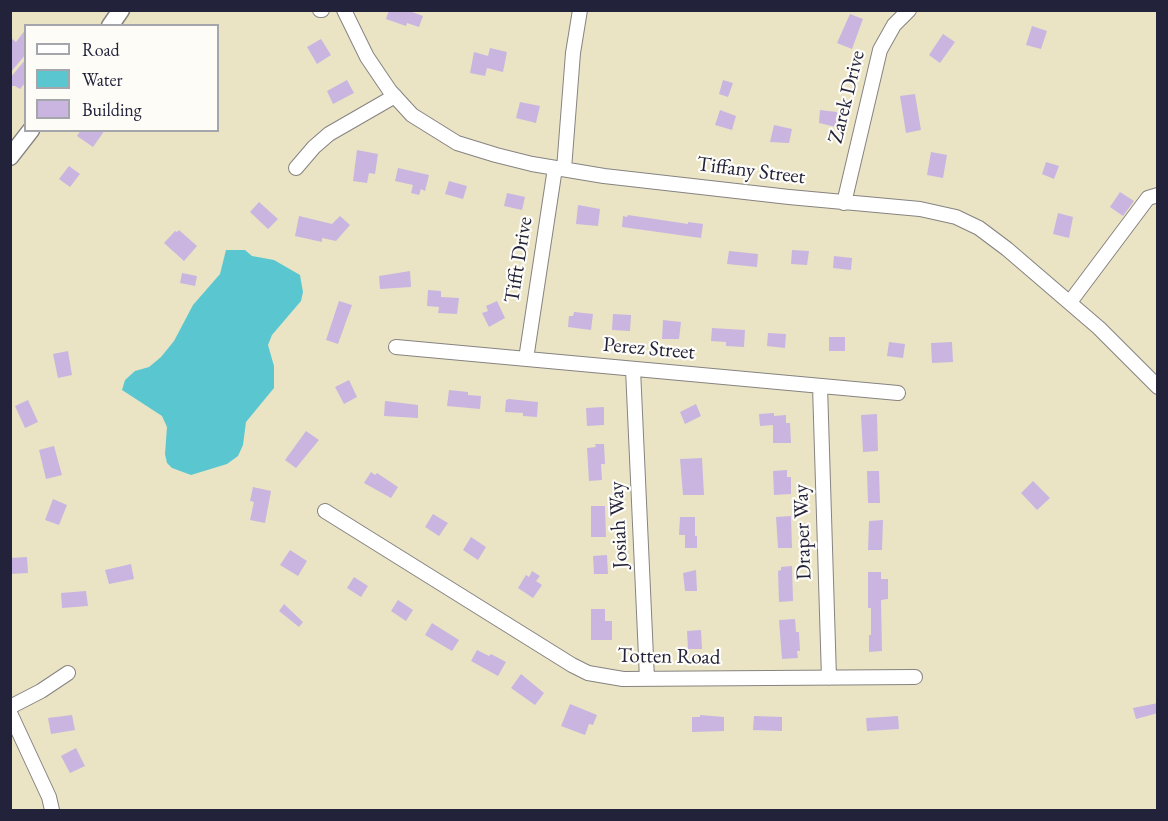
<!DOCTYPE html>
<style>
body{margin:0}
#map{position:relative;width:1168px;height:821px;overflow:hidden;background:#eae4c5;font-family:"EB Garamond",serif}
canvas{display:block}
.frame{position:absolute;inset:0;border:12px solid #22223b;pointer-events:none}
.legend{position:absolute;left:24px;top:24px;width:195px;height:108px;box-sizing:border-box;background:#fdfcf7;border:2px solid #a5a5ac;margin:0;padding:8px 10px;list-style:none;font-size:18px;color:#22223b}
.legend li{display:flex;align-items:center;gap:12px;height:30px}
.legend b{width:30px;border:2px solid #a5a5ac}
</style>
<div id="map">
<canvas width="1168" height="821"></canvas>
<div class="frame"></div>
<ul class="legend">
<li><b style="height:8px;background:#fff"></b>Road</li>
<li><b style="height:16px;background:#5ac7d0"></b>Water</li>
<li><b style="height:16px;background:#c9b5df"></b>Building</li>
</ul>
</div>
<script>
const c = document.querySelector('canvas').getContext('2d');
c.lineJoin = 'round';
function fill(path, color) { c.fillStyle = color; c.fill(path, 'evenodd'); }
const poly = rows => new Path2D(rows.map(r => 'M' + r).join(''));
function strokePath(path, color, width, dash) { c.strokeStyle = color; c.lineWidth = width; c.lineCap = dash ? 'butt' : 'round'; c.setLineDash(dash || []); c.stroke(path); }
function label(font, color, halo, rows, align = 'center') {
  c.font = font + ' "EB Garamond",serif'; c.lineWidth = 4.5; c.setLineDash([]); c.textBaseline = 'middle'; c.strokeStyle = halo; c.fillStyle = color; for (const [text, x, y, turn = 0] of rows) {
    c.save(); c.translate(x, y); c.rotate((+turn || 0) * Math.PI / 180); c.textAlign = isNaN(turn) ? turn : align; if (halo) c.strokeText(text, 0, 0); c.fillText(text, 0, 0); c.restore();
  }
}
fill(poly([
 [226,250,245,250,252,256,274,260,300,275,303,292,301,301,272,335,268,345,274,366,274,388,246,422,243,445,238,456,227,464,191,475,172,468,167,463,165,454,167,427,162,416,122,390,125,380,135,371,149,367,161,357,174,341,193,305,220,274]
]), '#5ac7d0');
fill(poly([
 [389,10,407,10,423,16,419,27,407,23,406,26,386,19],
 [850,14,863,19,852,49,837,43],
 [1032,26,1047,31,1041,49,1026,45],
 [26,29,26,54,10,73,10,37,16,42],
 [943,34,955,42,940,63,929,55],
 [321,39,331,55,317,64,307,47],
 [490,48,507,52,503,72,487,68,485,76,470,73,474,52,488,56],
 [26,59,26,82,20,89,15,86,10,86,10,78],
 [347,80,354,93,333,104,327,91],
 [723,80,733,83,728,97,719,94],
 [915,94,921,130,906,133,900,96],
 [520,102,540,106,536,123,516,118],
 [720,110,736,116,732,130,715,125],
 [820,110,837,112,836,127,819,123],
 [774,125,792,129,789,143,770,142],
 [81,130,105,130,93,147,77,136],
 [357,150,378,154,375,174,369,173,367,183,353,181],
 [931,152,947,155,943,178,927,175],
 [1046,162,1059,166,1054,179,1042,174],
 [69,166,80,174,70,187,59,179],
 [398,168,429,175,425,191,421,189,419,195,411,193,413,185,395,181],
 [449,181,467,186,463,199,445,194],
 [1120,192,1134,201,1123,216,1110,207],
 [507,193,525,197,522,210,504,206],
 [259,202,278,219,268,229,250,212],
 [578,205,600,209,598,226,576,224],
 [1058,213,1073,217,1069,238,1053,234],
 [628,215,688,224,688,222,703,224,701,238,622,227,623,216,627,217],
 [299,216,332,224,340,216,350,225,336,241,322,238,322,242,295,236],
 [179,230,197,246,184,261,164,243,175,231,177,232],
 [792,250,809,251,807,265,791,264],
 [729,251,758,254,757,267,727,264],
 [834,256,852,258,851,270,833,268],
 [410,271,411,287,380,289,379,276],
 [182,273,197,276,195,286,180,283],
 [428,290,441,291,441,297,459,298,457,314,438,313,439,307,427,306],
 [339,301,352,305,338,344,326,340],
 [497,301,505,318,489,327,482,313,488,311,486,306],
 [574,312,593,314,591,330,568,327,569,316,573,316],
 [613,314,631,315,630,331,612,330],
 [663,320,681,322,679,339,662,339],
 [712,328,745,330,744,347,726,346,726,342,711,341],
 [768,333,786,334,785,348,767,346],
 [829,337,845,337,845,351,829,351],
 [889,342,905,344,903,358,887,356],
 [952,342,953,362,932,363,931,343],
 [68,351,72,375,58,378,53,354],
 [349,380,357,397,344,404,335,387],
 [449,390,468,392,468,395,481,396,480,409,447,406],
 [509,399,538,402,537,417,523,416,523,413,505,412,506,400],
 [28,400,38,422,25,428,15,406],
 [385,401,418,405,418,418,384,416],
 [696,404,701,416,685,424,680,412],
 [604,407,604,425,587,426,586,408],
 [774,413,774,416,786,415,786,423,790,423,791,443,773,443,773,425,760,426,759,414],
 [877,414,878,451,863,452,861,415],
 [306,431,319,440,296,468,285,460],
 [595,444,604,444,605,464,601,464,602,480,589,481,587,448,596,447],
 [54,446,62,475,46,479,39,450],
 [702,458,704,495,683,495,680,459],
 [787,470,787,477,791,477,791,494,774,495,773,471],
 [867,471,879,471,880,503,868,503],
 [371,472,375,475,377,473,398,487,391,498,364,483],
 [1033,481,1050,498,1037,510,1021,493],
 [253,487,271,491,265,523,250,520,254,502,250,501],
 [53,499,67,505,59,525,45,520],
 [591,506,605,506,606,537,591,537],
 [433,514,448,523,439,536,425,527],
 [791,516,792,548,778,548,776,517],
 [680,517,695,517,695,536,697,536,697,548,685,548,685,535,679,535],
 [883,520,882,550,868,550,869,521],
 [471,537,486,547,478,560,463,550],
 [290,550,307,561,298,576,280,565],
 [607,555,608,574,594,574,593,556],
 [27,557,28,573,10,574,10,558],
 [131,564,134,579,109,584,105,570],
 [792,566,793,601,779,602,778,571,781,570,781,567],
 [696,570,697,591,685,591,683,573],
 [532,571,540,576,536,581,542,585,533,598,518,588,526,575,529,577],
 [868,572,881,572,881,579,888,579,888,599,881,600,882,651,869,652,869,635,871,635,871,608,868,608],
 [354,577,368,586,361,597,347,588],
 [86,591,88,606,62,608,61,593],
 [398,600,413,610,406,621,391,611],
 [284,604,303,622,299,627,279,611],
 [591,609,605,609,605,621,612,621,612,640,591,640],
 [795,619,796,632,799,632,800,651,797,651,798,658,782,659,779,620],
 [432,623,459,640,452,651,425,635],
 [701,630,702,649,688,649,687,631],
 [477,650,489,656,491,654,506,662,498,676,471,661],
 [521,674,544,693,535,705,511,688],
 [1158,703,1158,713,1136,719,1133,708],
 [570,704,597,715,593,725,589,724,585,735,561,726],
 [72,715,75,730,51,734,48,718],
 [700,715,724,717,724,731,692,732,692,717,700,717],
 [754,716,782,717,782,731,753,730],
 [898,716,899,729,867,731,866,718],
 [76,748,85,766,70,773,61,756]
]), '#c9b5df');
const minor = poly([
 [320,10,322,10],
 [344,10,367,57,390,91,412,115,457,143,496,155,532,164,604,176,789,197,920,209,956,217,979,228,1007,249,1099,328,1158,387],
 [296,168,314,147,329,134,395,96],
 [564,169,573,53,580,10],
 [844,203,880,50,894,25,909,10],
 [1070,302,1148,198,1158,195],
 [396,347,898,393],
 [526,359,555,168],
 [633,369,647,679],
 [820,386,829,678],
 [325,511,572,665,588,673,623,679,915,677],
 [10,707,41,691,68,673],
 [10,713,49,797,52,810]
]);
const major = poly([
 [110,26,121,10],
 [10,157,31,130]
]);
strokePath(minor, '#868380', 16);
strokePath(major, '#868380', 19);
strokePath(minor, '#fff', 14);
strokePath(major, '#fff', 16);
label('21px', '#22223b', '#fdfcf7', [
 ["Zarek Drive",847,97,-76],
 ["Tiffany Street",751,171,7],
 ["Tifft Drive",519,260,-81],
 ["Perez Street",649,349,5],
 ["Josiah Way",619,525,-93],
 ["Draper Way",803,532,-92],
 ["Totten Road",669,657,1]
]);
</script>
